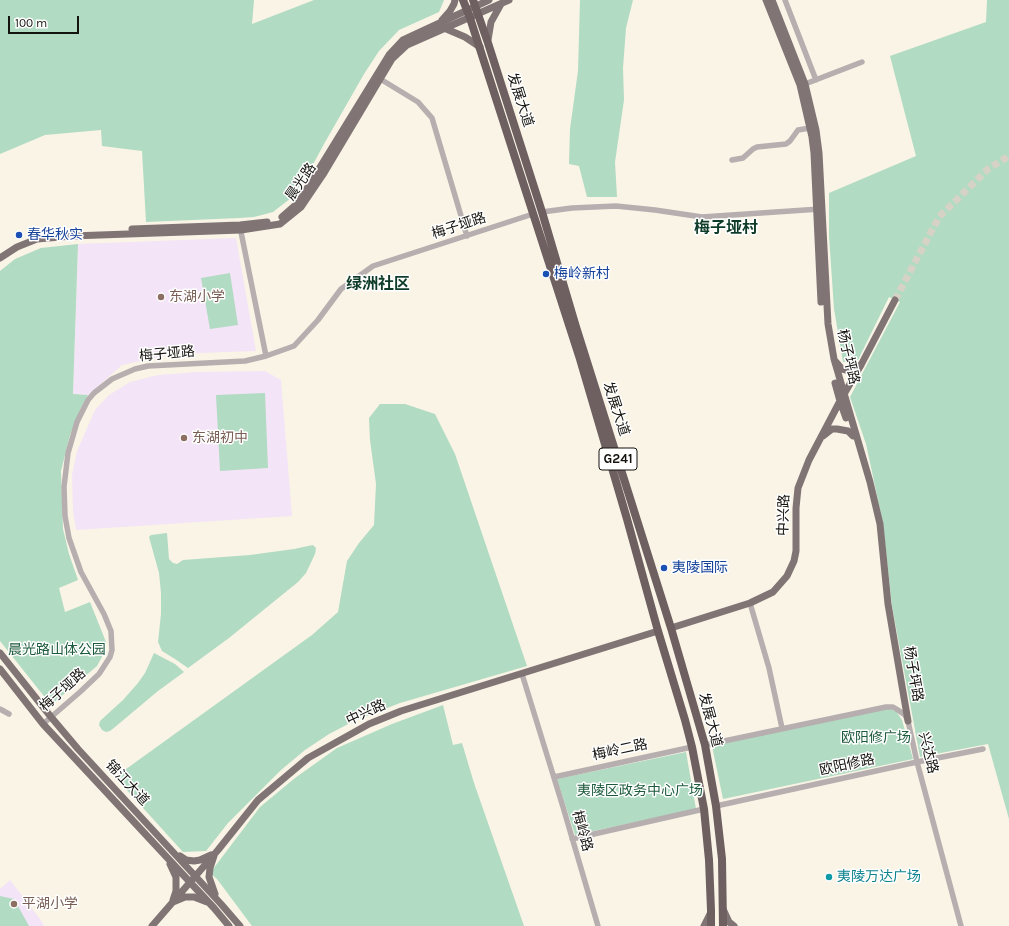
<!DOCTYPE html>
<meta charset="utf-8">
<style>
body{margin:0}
#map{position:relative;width:1009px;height:926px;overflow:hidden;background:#f9f4e6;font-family:Karla,sans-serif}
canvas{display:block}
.scale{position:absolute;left:8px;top:16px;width:71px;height:18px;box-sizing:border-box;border:2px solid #14130e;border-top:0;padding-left:5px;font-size:12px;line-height:14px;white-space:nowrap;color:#14130e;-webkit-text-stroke:3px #fff;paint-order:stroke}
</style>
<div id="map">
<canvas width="1009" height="926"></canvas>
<div class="scale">100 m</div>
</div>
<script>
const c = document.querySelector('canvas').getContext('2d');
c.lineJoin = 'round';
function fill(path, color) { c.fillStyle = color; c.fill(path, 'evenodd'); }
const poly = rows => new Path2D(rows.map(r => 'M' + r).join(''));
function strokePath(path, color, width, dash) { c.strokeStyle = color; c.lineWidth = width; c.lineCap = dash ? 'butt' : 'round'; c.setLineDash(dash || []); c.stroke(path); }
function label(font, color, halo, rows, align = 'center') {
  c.font = font + ' Karla,"Noto Sans SC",sans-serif'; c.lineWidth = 3; c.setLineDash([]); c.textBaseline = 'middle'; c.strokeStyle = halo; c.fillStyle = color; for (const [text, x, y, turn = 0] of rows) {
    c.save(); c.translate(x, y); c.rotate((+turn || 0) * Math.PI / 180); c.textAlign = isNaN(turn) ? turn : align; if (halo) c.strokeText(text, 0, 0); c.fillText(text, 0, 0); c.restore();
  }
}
fill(poly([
 [236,238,256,351,173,354,122,365,88,395,73,394,78,244],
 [265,371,281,380,292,516,76,530,73,511,72,475,77,451,95,410,109,395,130,382,158,375,196,372],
 [10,880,40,919,44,926,0,926,0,889]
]), '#f4e4f7');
fill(poly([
 [0,0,254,0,252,24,314,0,444,0,439,12,399,30,379,51,364,74,324,144,303,183,291,198,273,212,254,217,239,218,146,222,142,151,102,146,101,130,45,135,0,154],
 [580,0,633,0,626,28,623,68,624,100,615,162,617,197,587,197,579,166,569,164,570,129,578,71],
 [987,0,1009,0,1009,819,988,744,920,757,892,606,883,523,866,444,850,397,900,302,889,297,858,360,843,362,834,309,829,236,829,193,916,156,890,56,986,22],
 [78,244,73,394,88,395,81,408,70,435,61,471,63,529,69,554,78,580,59,588,65,612,90,602,106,642,104,653,97,666,51,705,0,641,0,271,15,259,41,248],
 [230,273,238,325,210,329,201,278],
 [265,393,268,468,220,471,216,395],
 [380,404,405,404,435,414,455,454,527,666,400,703,354,721,329,734,305,750,281,770,228,823,206,851,183,852,115,777,312,635,338,612,347,561,359,543,374,525,376,484,370,440,369,418],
 [167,533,169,559,173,563,177,564,183,560,250,555,294,549,313,545,316,548,315,554,306,573,298,582,229,638,188,668,175,659,162,651,158,642,161,614,161,593,159,573,149,537,151,535],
 [154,653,175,664,184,672,158,691,115,727,110,731,106,732,102,730,99,725,100,721,123,700,138,683,145,673],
 [443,705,453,745,462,743,474,783,524,926,252,926,217,879,210,873,260,807,295,778,337,748,392,724],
 [886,708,896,711,902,720,913,759,723,799,712,746],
 [686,752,696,809,575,835,557,779],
 [0,896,14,899,29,926,0,926]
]), '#b1dbc2');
strokePath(poly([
 [895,300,939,217,988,169,1009,156]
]), '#d7d2c6', 7, [7, 3.5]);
strokePath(poly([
 [785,0,816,80],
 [377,77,418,102,432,118,467,236],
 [805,84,862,62],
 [732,160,743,158,753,149,757,147,786,144,790,141,798,130,810,128],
 [542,212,572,208,616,206,655,210,702,217,820,209],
 [240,227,266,356],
 [750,603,769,668,782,728],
 [522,674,563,807,598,926],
 [0,709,9,714],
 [43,724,80,692,99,674,110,657,112,650,111,631,104,614,81,572,69,538,65,516,64,487,68,453,77,422,88,400,94,393,112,379,135,369,148,366,245,361,266,356,294,346,318,320,341,289,373,266,533,214],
 [705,745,886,707,893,707,898,710,905,715,908,721,917,762,961,926],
 [554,777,692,747],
 [716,806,917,762,983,749],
 [572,839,704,809]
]), '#b6aeaf', 5.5);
strokePath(poly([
 [766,0,800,85,812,137,814,153,821,302],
 [772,0,805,84,816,130,819,153,828,324,834,359,870,482,880,524,888,604,908,721],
 [442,20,450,11,454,4,455,0],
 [444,28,465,37,480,47],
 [488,40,491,22,501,4],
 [282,217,298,203,389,55,403,40,489,0],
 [132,229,240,225,267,222],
 [0,258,17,247,37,239,72,236,241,230,280,224,301,207,324,173,392,59,407,45,509,0],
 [836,362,842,369,846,370,861,365],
 [835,383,840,401,846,418],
 [823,436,832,429,837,429,848,431,853,436,856,434],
 [671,628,750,603,773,592,787,576,794,561,796,551,796,508,798,488,809,460,840,401,861,365,895,300],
 [0,653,51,717,78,749,221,904,240,926],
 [0,669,43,724,214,908,229,926],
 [180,856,186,860,194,861,200,860,211,855],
 [214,856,210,868,209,877,215,894],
 [170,864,176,877,176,891,173,900],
 [173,902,185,897,194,897,207,902],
 [723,909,729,922,734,926],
 [152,926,218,850,258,800,308,758,369,724,401,711,658,631],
 [704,926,711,912]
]), '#817475', 7);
strokePath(poly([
 [463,0,470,18,580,359,627,519,658,631,685,720,692,747,704,809,709,860,711,910,711,926],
 [473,0,488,43,542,212,576,327,671,628,705,745,716,806,722,859,723,926]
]), '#6e5f60', 8);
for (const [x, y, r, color] of [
 [19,235,4,"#1a4fb4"],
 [546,274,4,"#1a4fb4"],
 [161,297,4,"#8d6e63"],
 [184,438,4,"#8d6e63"],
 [664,568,4,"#1a4fb4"],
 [829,877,4,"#0f9aa8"],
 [14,904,4,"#8d6e63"]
]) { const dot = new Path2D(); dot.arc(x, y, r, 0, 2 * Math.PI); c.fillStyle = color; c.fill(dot); strokePath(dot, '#fff', 1.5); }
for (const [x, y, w] of [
 [618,459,38]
]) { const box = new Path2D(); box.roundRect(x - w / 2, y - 11, w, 22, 3); c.fillStyle = '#fff'; c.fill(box); strokePath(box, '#14130e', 1); }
label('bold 13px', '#14130e', null, [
 ["G241",618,459]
]);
label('14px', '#14130e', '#fff', [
 ["发展大道",520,100,72],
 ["晨光路",301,182,-55],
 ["梅子垭路",459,226,-18],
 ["梅子垭路",167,354,-5],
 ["杨子坪路",848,357,77],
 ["发展大道",616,409,72],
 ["中兴路",784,515,-88],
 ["杨子坪路",913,674,80],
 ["梅子垭路",63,690,-42],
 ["中兴路",366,713,-25],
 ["发展大道",710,720,75],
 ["梅岭二路",620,750,-12],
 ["兴达路",928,753,76],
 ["欧阳修路",847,765,-12],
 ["锦江大道",127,783,47],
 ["梅岭路",582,831,74]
]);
label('14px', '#164399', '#fff', [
 ["春华秋实",27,235],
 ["梅岭新村",554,274],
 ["夷陵国际",672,568]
], 'left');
label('14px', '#785e54', '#fff', [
 ["东湖小学",169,297],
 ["东湖初中",192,438],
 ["平湖小学",22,904]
], 'left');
label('14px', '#1c5a3c', '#fff', [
 ["晨光路山体公园",57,650],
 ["欧阳修广场",876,738],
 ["夷陵区政务中心广场",640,791]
]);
label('14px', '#0d838f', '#fff', [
 ["夷陵万达广场",837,877]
], 'left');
label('bold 16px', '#0f3c29', '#fff', [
 ["梅子垭村",726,228],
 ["绿洲社区",378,284]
]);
</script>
